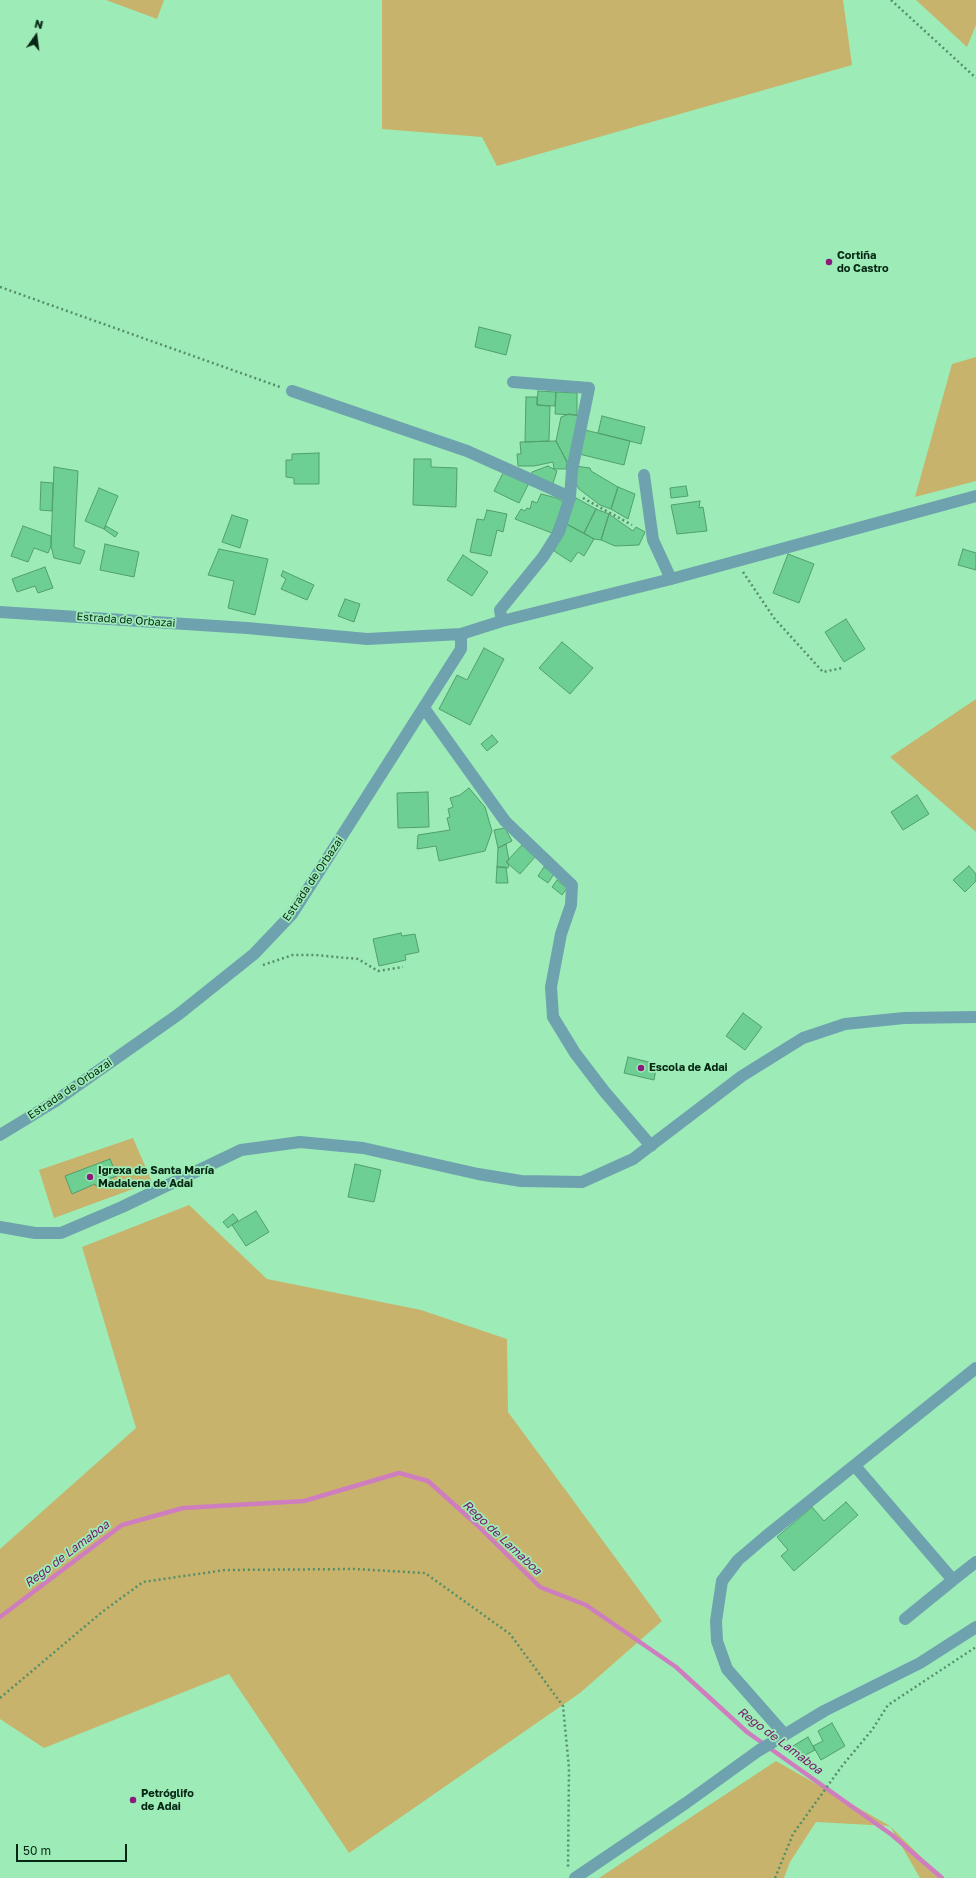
<!DOCTYPE html>
<meta charset="utf-8">
<style>
body{margin:0}
#map{position:relative;width:976px;height:1878px;overflow:hidden;background:#9decb7;font-family:"Golos Text",sans-serif}
canvas{display:block}
.north{position:absolute;left:16px;top:16px;width:40px;height:40px;-webkit-text-stroke:3px #9decb7;paint-order:stroke;rotate:14deg;font-size:11px;font-weight:700;line-height:16px;text-align:center;color:#062714}
.north::after{content:'';display:block;margin:auto;width:14px;height:18px;background:#062714;clip-path:polygon(50% 0,100% 100%,50% 72%,0 100%)}
.scale{position:absolute;left:16px;top:1844px;width:111px;height:18px;box-sizing:border-box;border:2px solid #062714;border-top:0;padding-left:5px;font-size:12px;line-height:14px;white-space:nowrap;color:#062714;-webkit-text-stroke:3px #9decb7;paint-order:stroke}
</style>
<div id="map">
<canvas width="976" height="1878"></canvas>
<div class="north">N</div>
<div class="scale">50 m</div>
</div>
<script>
const c = document.querySelector('canvas').getContext('2d');
c.lineJoin = 'round';
function fill(path, color) { c.fillStyle = color; c.fill(path, 'evenodd'); }
const poly = rows => new Path2D(rows.map(r => 'M' + r).join(''));
function strokePath(path, color, width, dash) { c.strokeStyle = color; c.lineWidth = width; c.lineCap = dash ? 'butt' : 'round'; c.setLineDash(dash || []); c.stroke(path); }
function label(font, color, halo, rows, align = 'center') {
  c.font = font + ' "Golos Text",sans-serif'; c.lineWidth = 3.5; c.setLineDash([]); c.textBaseline = 'middle'; c.strokeStyle = halo; c.fillStyle = color; for (const [text, x, y, turn = 0] of rows) {
    c.save(); c.translate(x, y); c.rotate((+turn || 0) * Math.PI / 180); c.textAlign = isNaN(turn) ? turn : align; if (halo) c.strokeText(text, 0, 0); c.fillText(text, 0, 0); c.restore();
  }
}
fill(poly([
 [106,0,164,0,157,19],
 [382,0,843,0,852,65,497,166,482,137,382,129],
 [916,0,976,0,976,25,967,47],
 [976,357,976,481,915,497,952,364],
 [976,699,976,832,890,757],
 [133,1138,152,1182,54,1218,39,1170],
 [189,1205,267,1279,421,1310,507,1339,508,1412,662,1621,580,1693,349,1853,229,1674,44,1748,0,1719,0,1549,136,1428,82,1247],
 [776,1761,890,1826,942,1878,920,1878,890,1826,816,1822,790,1862,784,1878,599,1878]
]), '#c7b36c');
strokePath(poly([
 [0,1617,122,1525,183,1508,304,1501,399,1473,428,1481,476,1524,540,1587,586,1605,676,1667,747,1732,892,1835,942,1878]
]), '#ce7ebe', 4.5);
const building = poly([
 [479,327,511,335,506,355,475,347,479,327],
 [538,391,556,392,555,406,537,405,538,391],
 [556,392,577,393,577,415,555,414,556,392],
 [526,397,537,397,537,405,550,406,549,441,525,442,526,397],
 [569,414,580,416,570,461,567,462,556,441,561,417,569,414],
 [602,416,645,427,641,444,598,433,602,416],
 [585,430,630,441,624,465,579,454,585,430],
 [556,441,567,462,566,469,554,469,553,462,534,466,518,466,517,454,521,454,520,442,556,441],
 [319,453,319,484,294,484,294,478,286,477,286,460,292,460,292,454,319,453],
 [414,459,431,459,431,467,457,468,456,507,413,505,414,459],
 [548,466,557,471,552,486,531,477,532,472,548,466],
 [575,466,590,468,591,471,618,487,611,509,600,505,579,489,574,481,575,466],
 [54,467,78,471,74,547,85,551,80,564,54,558,51,546,54,467],
 [504,471,529,483,519,503,494,491,504,471],
 [41,482,53,483,52,511,40,510,41,482],
 [686,486,688,496,671,498,670,488,686,486],
 [618,487,635,494,628,519,611,509,618,487],
 [99,488,118,496,104,529,85,521,99,488],
 [541,494,557,498,564,502,552,533,515,519,521,509,525,511,527,508,530,509,532,501,537,503,541,494],
 [576,498,596,509,584,533,563,522,576,498],
 [700,501,699,508,703,507,707,531,677,534,671,505,700,501],
 [596,509,609,514,601,540,594,539,584,533,596,509],
 [487,510,507,514,503,532,497,530,491,556,470,552,477,519,484,520,487,510],
 [609,514,633,531,636,527,645,532,639,545,615,546,601,540,609,514],
 [232,515,248,520,240,548,222,542,232,515],
 [566,524,594,539,584,556,578,552,571,562,554,551,566,524],
 [23,526,51,536,51,546,48,553,34,548,28,562,11,556,23,526],
 [106,526,118,533,115,537,104,529,106,526],
 [105,544,139,552,134,577,100,570,105,544],
 [219,549,268,559,255,615,228,608,234,581,208,575,219,549],
 [963,549,976,553,976,570,958,565,963,549],
 [788,554,814,564,799,603,773,593,788,554],
 [463,555,488,572,472,596,447,580,463,555],
 [45,567,53,588,38,593,35,586,17,592,12,579,45,567],
 [283,571,314,585,307,600,281,589,286,579,281,576,283,571],
 [345,599,360,604,354,622,338,616,345,599],
 [846,619,865,649,844,662,825,632,846,619],
 [562,642,593,668,570,694,539,668,562,642],
 [484,648,504,659,470,725,439,709,457,675,467,680,484,648],
 [492,735,498,742,487,751,481,744,492,735],
 [469,788,485,807,492,831,485,851,439,861,436,846,417,849,418,835,450,830,447,818,450,817,448,809,453,807,450,798,460,795,469,788],
 [428,792,429,827,398,828,397,793,428,792],
 [917,795,929,814,903,830,891,812,917,795],
 [505,828,512,841,498,848,494,830,505,828],
 [506,844,509,860,506,862,509,864,508,868,497,867,498,848,506,844],
 [522,845,535,857,520,874,506,862,522,845],
 [969,866,976,874,976,881,965,892,953,880,969,866],
 [497,867,506,867,508,883,496,883,497,867],
 [544,867,554,874,548,883,538,876,544,867],
 [557,880,567,888,562,895,552,887,557,880],
 [401,933,402,936,415,934,419,952,405,955,406,960,379,966,373,939,401,933],
 [743,1013,762,1027,745,1050,726,1036,743,1013],
 [628,1057,657,1064,654,1080,624,1073,628,1057],
 [110,1159,117,1176,111,1178,112,1182,96,1186,95,1184,72,1194,65,1176,110,1159],
 [355,1164,381,1170,374,1202,348,1197,355,1164],
 [256,1211,269,1232,246,1246,232,1225,256,1211],
 [233,1214,238,1220,228,1228,223,1222,233,1214],
 [846,1502,858,1515,794,1571,781,1556,788,1550,777,1537,812,1507,824,1521,846,1502],
 [832,1723,845,1746,821,1760,813,1746,823,1741,818,1731,832,1723],
 [808,1737,815,1750,800,1758,793,1746,808,1737]
]);
fill(building, '#6dcf91');
strokePath(building, '#519f6e', 1);
strokePath(poly([
 [891,0,976,78],
 [0,287,280,387],
 [583,498,632,525],
 [743,572,774,618,823,672,842,668],
 [263,965,293,955,315,955,358,959,378,971,403,967],
 [0,1698,102,1612,143,1582,225,1570,355,1569,425,1573,510,1634,563,1706,569,1768,568,1868],
 [775,1878,793,1834,842,1766,872,1730,888,1705,976,1647]
]), '#558e69', 2.5, [2, 3]);
strokePath(poly([
 [513,382,589,388,572,470,570,497],
 [292,391,467,451,570,497,559,532,543,557,500,610,502,621],
 [644,475,653,540,671,579],
 [0,612,247,628,367,639,461,634,502,621,671,579,976,496],
 [424,708,505,821,572,885,571,905,561,934,551,987,553,1017,575,1053,604,1091,651,1146],
 [0,1135,54,1102,179,1014,254,954,292,914,461,649,461,634],
 [0,1227,35,1233,61,1233,122,1207,241,1150,300,1142,363,1148,478,1174,521,1181,582,1182,633,1159,742,1076,803,1038,845,1024,904,1018,976,1017],
 [855,1466,953,1580,976,1562],
 [905,1619,953,1580],
 [785,1735,727,1669,717,1641,716,1621,722,1581,738,1560,765,1537,976,1368],
 [575,1878,686,1803,758,1751,824,1711,920,1663,976,1627]
]), '#6ea2ae', 12);
for (const [x, y, r, color] of [
 [829,262,4,"#8b1a7d"],
 [641,1068,4,"#8b1a7d"],
 [90,1177,4,"#8b1a7d"],
 [133,1800,4,"#8b1a7d"]
]) { const dot = new Path2D(); dot.arc(x, y, r, 0, 2 * Math.PI); c.fillStyle = color; c.fill(dot); strokePath(dot, '#9decb7', 1.5); }
label('bold 11px', '#062714', '#9decb7', [
 ["Cortiña",837,256],
 ["do Castro",837,269],
 ["Escola de Adai",649,1068],
 ["Igrexa de Santa María",98,1171],
 ["Madalena de Adai",98,1184],
 ["Petróglifo",141,1794],
 ["de Adai",141,1807]
], 'left');
label('11px', '#062714', '#9decb7', [
 ["Estrada de Orbazai",126,620,4],
 ["Estrada de Orbazai",313,879,-56],
 ["Estrada de Orbazai",70,1089,-34]
]);
label('italic 12px', '#76156a', '#9decb7', [
 ["Rego de Lamaboa",502,1538,43],
 ["Rego de Lamaboa",67,1554,-37],
 ["Rego de Lamaboa",780,1741,37]
]);
</script>
